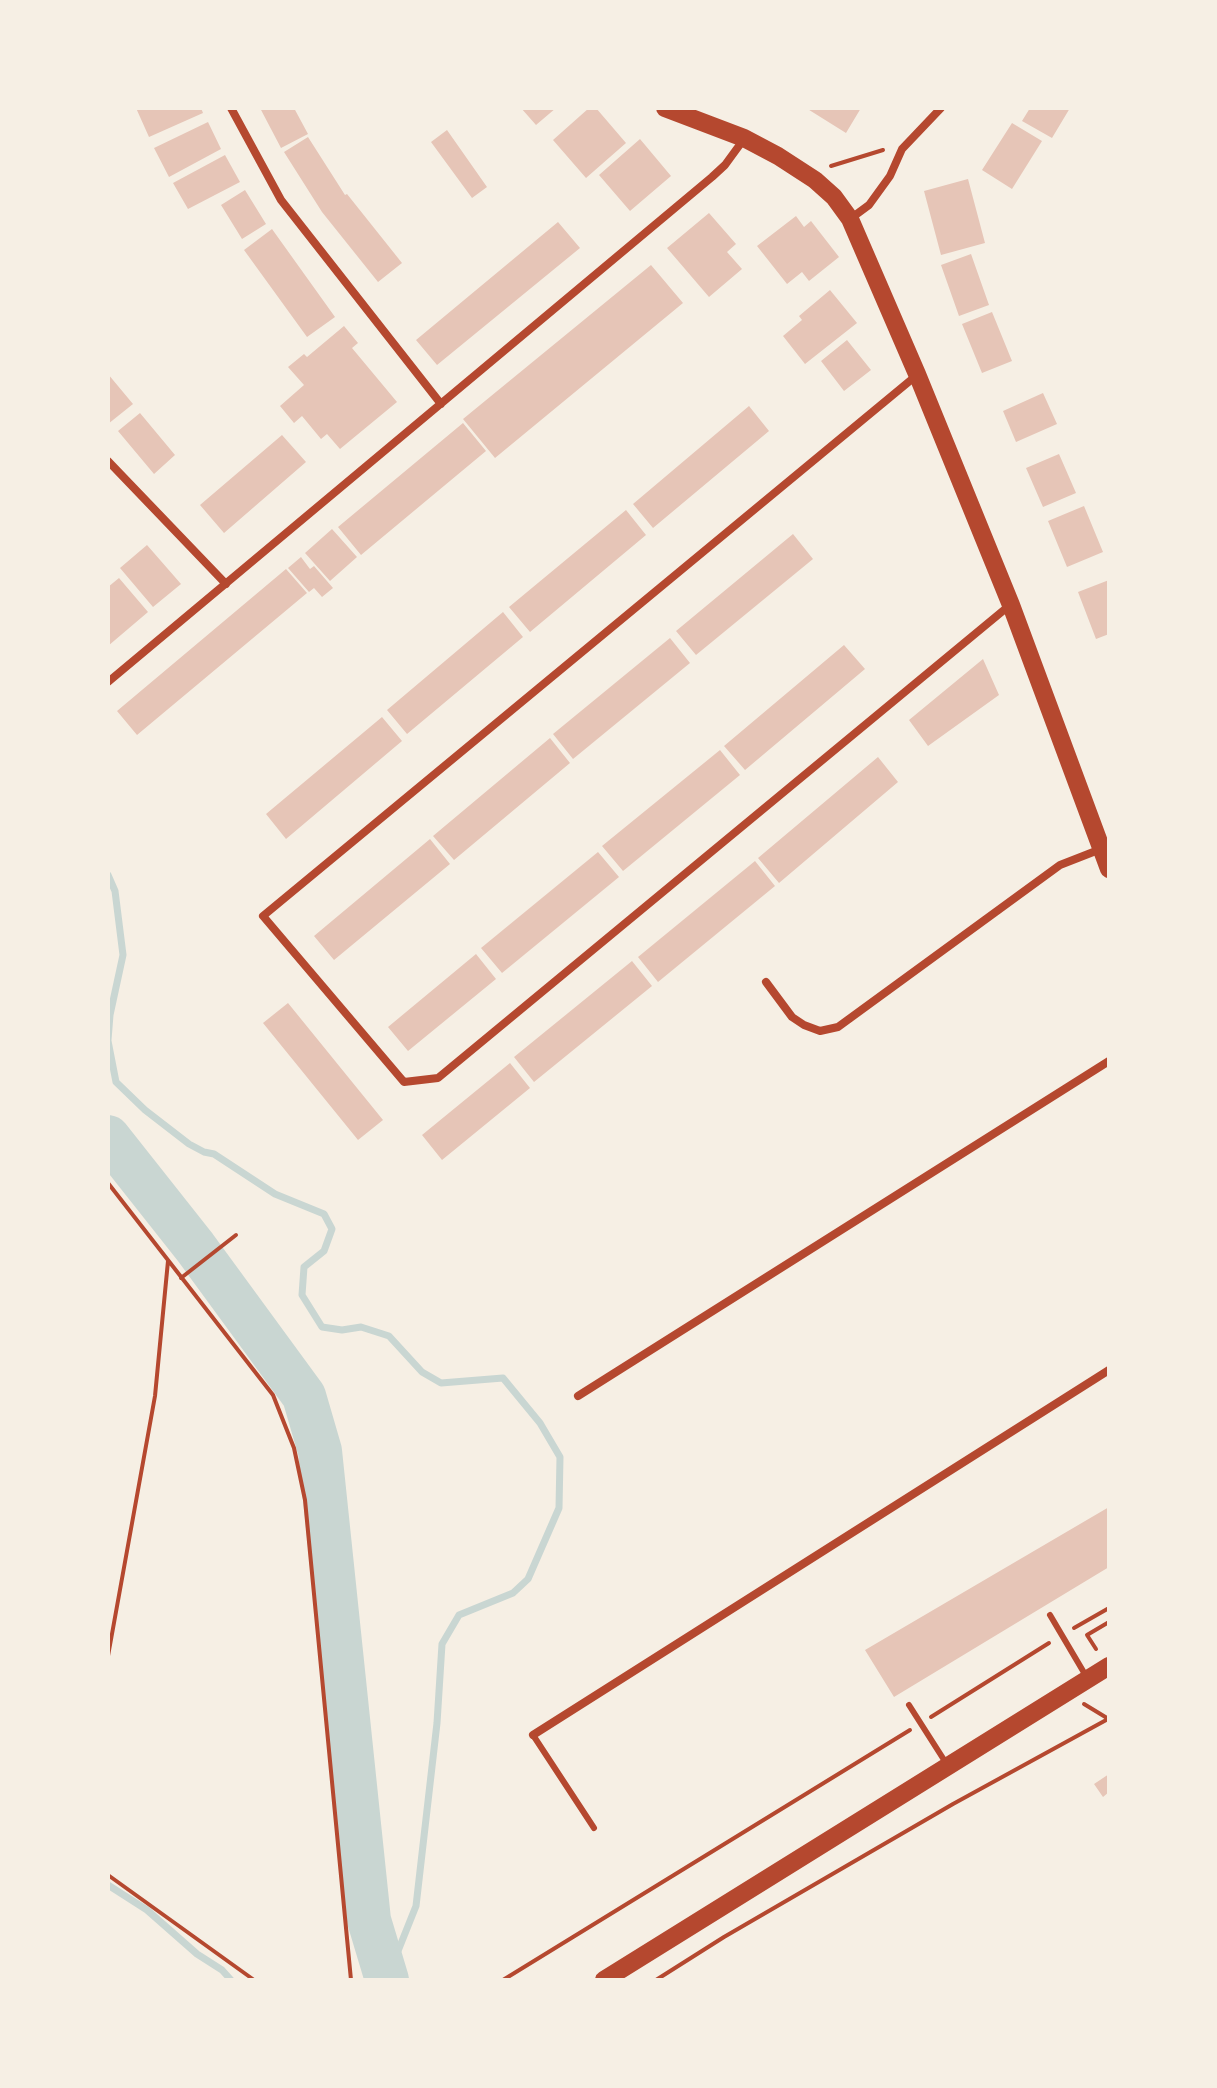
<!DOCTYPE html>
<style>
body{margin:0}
#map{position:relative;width:1217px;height:2088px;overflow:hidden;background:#f6efe4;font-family:"Sofia Sans Condensed",sans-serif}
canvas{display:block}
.frame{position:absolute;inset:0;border:110px solid #f6efe4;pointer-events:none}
</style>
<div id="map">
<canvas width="1217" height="2088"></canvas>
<div class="frame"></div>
</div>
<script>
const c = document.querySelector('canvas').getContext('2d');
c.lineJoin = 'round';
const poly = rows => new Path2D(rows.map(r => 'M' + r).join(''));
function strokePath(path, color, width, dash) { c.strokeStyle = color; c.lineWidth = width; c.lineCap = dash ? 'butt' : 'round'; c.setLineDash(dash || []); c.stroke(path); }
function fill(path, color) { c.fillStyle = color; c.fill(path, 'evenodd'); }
strokePath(poly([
 [108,875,115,891,123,955,110,1015,108,1040],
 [108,1041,116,1082,145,1110,189,1144,204,1152,214,1154,275,1194,324,1214,332,1229,324,1251,304,1267,302,1295,322,1327,342,1330,361,1327,389,1336,422,1372,441,1383,503,1378,540,1423,560,1457,559,1508,528,1579,513,1593,459,1615,442,1644,437,1723,416,1906,398,1951,383,1968],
 [108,1885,147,1910,197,1954,222,1970,231,1980]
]), '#c9d6d2', 7);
strokePath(poly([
 [108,1137,195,1247,304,1396,320,1451,369,1920,387,1980]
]), '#c9d6d2', 44);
fill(poly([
 [136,108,201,108,203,113,149,137],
 [260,108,294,108,308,134,281,148],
 [521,108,556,108,536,125],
 [589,108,596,108,626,143,586,178,553,140],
 [806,108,861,108,846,133],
 [1030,108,1070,108,1052,138,1022,121],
 [208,122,221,149,169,177,154,148],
 [1012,123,1042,141,1012,189,982,170],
 [447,130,487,187,472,198,431,142],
 [308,137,345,195,347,194,402,263,378,282,322,212,284,152],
 [640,139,671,176,630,211,599,175],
 [225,155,240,182,188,209,173,183],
 [968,179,985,243,941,255,924,191],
 [245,190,266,224,242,239,221,205],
 [709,213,736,244,727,252,742,269,709,297,667,248],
 [796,216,804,227,811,221,839,257,809,281,802,272,787,284,757,246],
 [558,222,580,248,437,365,416,340],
 [272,229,335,317,307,337,244,250],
 [971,254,989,305,959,316,941,265],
 [651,265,683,303,495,458,463,419],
 [830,290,857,323,805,364,783,336,802,320,799,316],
 [992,312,1012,361,982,373,962,324],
 [344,326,358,343,352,348,397,402,340,449,327,434,321,439,302,416,294,423,280,406,304,385,288,367,304,354,307,357],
 [847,340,871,370,844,391,821,361],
 [108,374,133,404,108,424],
 [1043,393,1057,424,1016,442,1003,411],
 [749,406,769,431,653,528,633,504],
 [140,413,175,455,154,474,118,431],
 [463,423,486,451,361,555,338,527],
 [282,435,306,462,224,533,200,505],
 [1059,454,1076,493,1043,507,1026,468],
 [1084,506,1103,552,1067,567,1048,521],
 [626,510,646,535,530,632,509,607],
 [332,529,357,557,330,581,305,553],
 [793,534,813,559,696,655,676,631],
 [147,545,181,584,153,607,120,568],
 [301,557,310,569,314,566,333,588,322,597,314,588,309,592,288,568],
 [286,569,307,593,137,735,117,711],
 [119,578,148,612,108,646,108,587],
 [1109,580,1109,634,1096,639,1078,592],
 [503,612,523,637,407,734,387,710],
 [670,638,690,663,573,759,553,734],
 [844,645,865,669,745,770,724,746],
 [983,659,999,695,928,746,909,720],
 [382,717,402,741,286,839,266,814],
 [550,738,570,763,454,860,433,836],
 [720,750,740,775,623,871,602,846],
 [878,757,898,782,779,883,758,858],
 [430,839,450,864,334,960,314,936],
 [598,852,619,877,502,973,481,948],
 [755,861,775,886,658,982,638,957],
 [476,954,496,979,408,1051,388,1027],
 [632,961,652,986,534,1082,514,1057],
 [288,1003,383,1120,358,1140,263,1023],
 [510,1063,530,1088,442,1160,422,1135],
 [1109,1507,1109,1567,894,1697,865,1650],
 [1109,1774,1109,1792,1103,1797,1094,1784]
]), '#e6c5b7');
strokePath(poly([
 [831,166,883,150],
 [108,1183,273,1395,294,1448,305,1500,351,1980],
 [181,1278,236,1235],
 [1074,1628,1109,1608],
 [1096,1649,1087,1635,1109,1622],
 [108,1656,155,1396,168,1261],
 [1084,1704,1107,1718],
 [931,1717,1049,1643],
 [108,1875,254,1980],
 [503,1980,910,1730],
 [656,1980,724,1937,953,1804,1108,1719]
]), '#b5482f', 4);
strokePath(poly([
 [1050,1615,1086,1676],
 [909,1705,946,1763],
 [533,1735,594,1828]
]), '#b5482f', 6);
strokePath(poly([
 [231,108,281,200,441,404],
 [850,219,869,205,890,176,902,149,941,108],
 [917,375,263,916,404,1082,438,1078,1010,605],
 [108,461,226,584],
 [108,682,712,177,725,165,744,139],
 [766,982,792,1017,804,1025,820,1031,838,1027,1060,865,1101,849],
 [578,1396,1109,1061],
 [533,1735,1109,1370]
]), '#b5482f', 8);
strokePath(poly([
 [665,108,744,138,778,156,815,180,834,197,850,219,917,374,1011,605,1109,869]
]), '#b5482f', 18);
strokePath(poly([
 [604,1980,1109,1666]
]), '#b5482f', 18);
</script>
